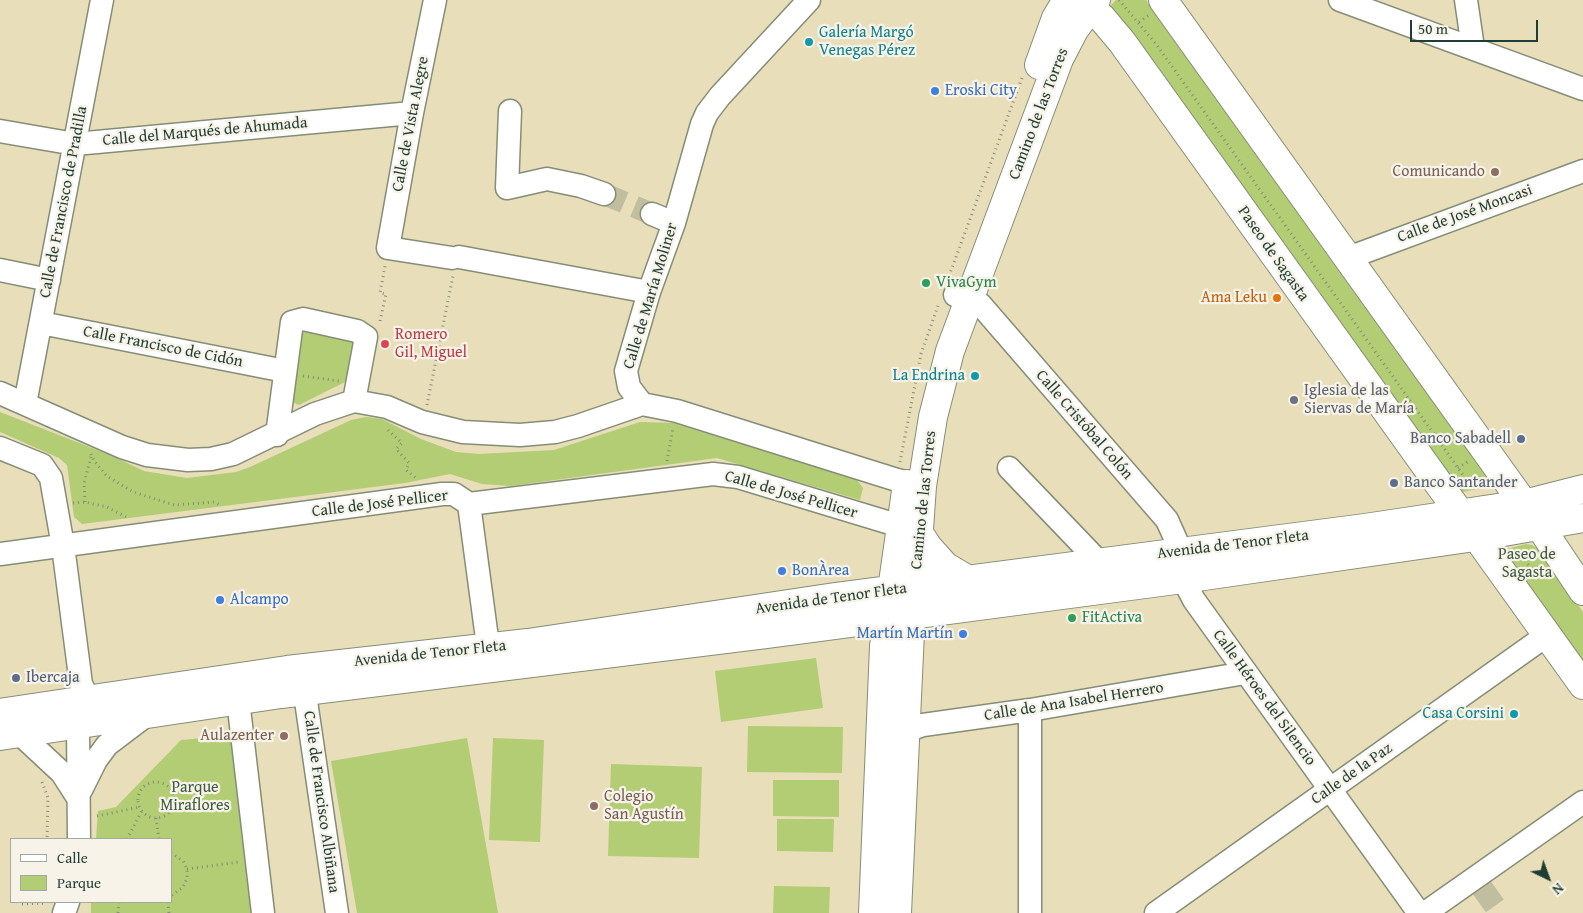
<!DOCTYPE html>
<meta charset="utf-8">
<style>
body{margin:0}
#map{position:relative;width:1583px;height:913px;overflow:hidden;background:#e8deb9;font-family:"Gentium Book Plus",serif}
canvas{display:block}
.legend{position:absolute;left:10px;top:838px;width:162px;height:65px;box-sizing:border-box;background:#f7f3e8;border:1px solid #a1aaa0;margin:0;padding:6px 9px;list-style:none;font-size:15px;color:#1f3d34}
.legend li{display:flex;align-items:center;gap:10px;height:25px}
.legend b{width:25px;border:1px solid #a1aaa0}
.north{position:absolute;left:1523px;top:853px;width:50px;height:50px;-webkit-text-stroke:4px #f7f3e8;paint-order:stroke;rotate:138deg;font-size:14px;font-weight:700;line-height:20px;text-align:center;color:#1f3d34}
.north::after{content:'';display:block;margin:auto;width:18px;height:22px;background:#1f3d34;clip-path:polygon(50% 0,100% 100%,50% 72%,0 100%)}
.scale{position:absolute;left:1410px;top:20px;width:128px;height:22px;box-sizing:border-box;border:2px solid #1f3d34;border-top:0;padding-left:6px;font-size:15px;line-height:18px;white-space:nowrap;color:#1f3d34;-webkit-text-stroke:4px #f7f3e8;paint-order:stroke}
</style>
<div id="map">
<canvas width="1583" height="913"></canvas>
<ul class="legend">
<li><b style="height:6px;background:#fff"></b>Calle</li>
<li><b style="height:14px;background:#b2cd74"></b>Parque</li>
</ul>
<div class="north">N</div>
<div class="scale">50 m</div>
</div>
<script>
const c = document.querySelector('canvas').getContext('2d');
c.lineJoin = 'round';
function fill(path, color) { c.fillStyle = color; c.fill(path, 'evenodd'); }
const poly = rows => new Path2D(rows.map(r => 'M' + r).join(''));
function strokePath(path, color, width, dash) { c.strokeStyle = color; c.lineWidth = width; c.lineCap = dash ? 'butt' : 'round'; c.setLineDash(dash || []); c.stroke(path); }
function label(font, color, halo, rows, align = 'center') {
  c.font = font + ' "Gentium Book Plus",serif'; c.lineWidth = 4.5; c.setLineDash([]); c.textBaseline = 'middle'; c.strokeStyle = halo; c.fillStyle = color; for (const [text, x, y, turn = 0] of rows) {
    c.save(); c.translate(x, y); c.rotate((+turn || 0) * Math.PI / 180); c.textAlign = isNaN(turn) ? turn : align; if (halo) c.strokeText(text, 0, 0); c.fillText(text, 0, 0); c.restore();
  }
}
fill(poly([
 [1116,0,1146,0,1148,3,1490,481,1488,487,1458,493,1112,13,1111,5],
 [299,329,353,338,355,346,345,382,299,405,292,402],
 [0,412,110,455,144,471,187,478,236,472,250,467,351,420,366,417,382,419,421,439,456,452,479,454,554,450,640,422,673,423,856,479,863,488,860,500,717,458,511,486,482,484,450,474,405,483,82,524,74,517,67,465,59,458,0,432],
 [1526,544,1532,545,1539,549,1583,612,1583,673,1503,550],
 [816,658,823,708,721,722,715,671],
 [748,726,843,727,842,773,747,772],
 [237,735,258,913,91,913,91,902,171,902,171,839,96,839,98,811,116,807,181,740],
 [467,738,498,913,357,913,331,761],
 [493,738,544,740,540,842,489,840],
 [611,764,702,767,699,858,608,856],
 [773,780,839,780,839,817,773,816],
 [777,819,834,819,833,852,777,851],
 [774,886,830,887,829,913,773,913]
]), '#b2cd74');
strokePath(poly([
 [604,194,652,214],
 [1482,888,1500,913]
]), '#c0be9e', 22, [22, 11]);
const minor = poly([
 [435,0,412,113,388,248,452,258],
 [1340,0,1583,89],
 [1466,0,1473,48],
 [510,111,507,188,547,179,581,186,604,194],
 [0,131,75,144,412,113],
 [652,214,674,223],
 [459,257,649,292],
 [1348,258,1583,171],
 [0,270,49,280],
 [955,295,970,296,980,304,1167,520,1176,540,1183,579,1194,600,1419,913],
 [41,323,285,371],
 [0,393,122,447,147,455,188,460,211,459,233,454,315,414,354,401,387,407,422,422,463,432,520,435,555,432,578,426,642,404,677,411,897,480,922,486],
 [25,404,102,0],
 [642,404,629,387,626,371,649,292,674,223,702,124,707,113,720,96,809,0],
 [277,435,292,322,303,319,357,331,366,337,354,401],
 [0,448,42,465,51,478,63,546,81,684,89,700,81,709,78,725,79,839],
 [1009,468,1100,563],
 [469,504,486,631,489,648,496,662],
 [0,554,442,494,454,494,469,504,713,474,738,477,900,526],
 [295,677,304,691,306,701,337,913],
 [238,700,263,913],
 [19,733,62,773,78,798],
 [905,735,912,729,923,725,1030,710,1245,673],
 [81,790,96,760,107,745,148,714],
 [64,913,68,902],
 [1030,913,1030,710],
 [1156,913,1547,635],
 [1425,913,1583,802]
]);
const major = poly([
 [1079,0,1101,17,1122,42,1583,685],
 [1163,0,1539,525,1583,591],
 [1039,65,1056,18,1067,0],
 [919,533,928,547,945,566,970,581],
 [0,713,287,670,528,643,835,597,1365,528,1524,504,1583,489],
 [0,736,281,694,766,634,1183,579,1475,537,1583,518],
 [873,913,884,646,907,484],
 [897,913,910,632,915,587,922,486,933,417,950,351,1059,59,1074,30,1096,0]
]);
strokePath(minor, '#848e76', 25);
strokePath(major, '#848e76', 30);
strokePath(poly([
 [1119,0,1156,44,1473,489],
 [1139,22,1149,15],
 [949,276,1022,78],
 [380,321,386,294,380,293,385,266],
 [303,376,339,381],
 [427,405,453,276],
 [388,430,402,443,396,449,409,463,406,470,416,478],
 [91,454,94,461,107,476,133,492,174,505,214,502,220,505],
 [667,461,673,428],
 [900,462,921,354,939,303],
 [1458,468,1469,461],
 [85,502,84,483,91,457],
 [73,503,85,502,107,507,126,517],
 [1519,552,1533,571,1533,576],
 [42,782,48,798,47,839],
 '138 800a18 18 0 1 1 36 0a18 18 0 1 1-36 0Z',
 [97,816,140,807],
 [156,818,159,839],
 [127,839,142,811],
 [171,853,183,861,187,869,187,878,183,887,171,896],
 [187,869,239,862],
 [168,902,169,913],
 [22,904,47,903],
 [118,913,119,902]
]), '#848e76', 3, [1, 4]);
strokePath(minor, '#fff', 22);
strokePath(major, '#fff', 28);
for (const [x, y, r, color] of [
 [809,42,5,"#0f9aa8"],
 [935,91,5,"#3f7fe0"],
 [1495,172,5,"#8d6e63"],
 [926,283,5,"#2e9e5b"],
 [1277,298,5,"#e8710a"],
 [385,344,5,"#e0444e"],
 [975,376,5,"#0f9aa8"],
 [1294,400,5,"#6b7280"],
 [1521,439,5,"#5c6f8a"],
 [1394,483,5,"#5c6f8a"],
 [782,571,5,"#3f7fe0"],
 [220,600,5,"#3f7fe0"],
 [1072,618,5,"#2e9e5b"],
 [963,634,5,"#3f7fe0"],
 [16,678,5,"#5c6f8a"],
 [1514,714,5,"#0f9aa8"],
 [284,736,5,"#8d6e63"],
 [594,806,5,"#8d6e63"]
]) { const dot = new Path2D(); dot.arc(x, y, r, 0, 2 * Math.PI); c.fillStyle = color; c.fill(dot); strokePath(dot, '#f7f3e8', 2); }
label('16px', '#0d838f', '#f7f3e8', [
 ["Galería Margó",819,33,"left"],
 ["Venegas Pérez",819,51,"left"],
 ["La Endrina",965,376],
 ["Casa Corsini",1504,714]
], 'right');
label('16px', '#366cbe', '#f7f3e8', [
 ["Eroski City",945,91],
 ["BonÀrea",792,571],
 ["Alcampo",230,600],
 ["Martín Martín",953,634,"right"]
], 'left');
label('16px', '#1f3d34', '#f7f3e8', [
 ["Camino de las Torres",1039,114,-69],
 ["Calle de Vista Alegre",411,124,-79],
 ["Calle del Marqués de Ahumada",205,132,-5],
 ["Calle de Francisco de Pradilla",64,202,-79],
 ["Calle de José Moncasi",1465,214,-20],
 ["Paseo de Sagasta",1273,254,55],
 ["Calle de María Moliner",651,296,-73],
 ["Calle Francisco de Cidón",163,347,11],
 ["Calle Cristóbal Colón",1084,425,49],
 ["Calle de José Pellicer",791,495,16],
 ["Camino de las Torres",924,500,-84],
 ["Calle de José Pellicer",380,504,-7],
 ["Avenida de Tenor Fleta",1233,545,-7],
 ["Avenida de Tenor Fleta",831,599,-8],
 ["Avenida de Tenor Fleta",430,654,-6],
 ["Calle Héroes del Silencio",1264,698,54],
 ["Calle de Ana Isabel Herrero",1074,702,-9],
 ["Calle de la Paz",1352,774,-35],
 ["Calle de Francisco Albiñana",321,802,82]
]);
label('16px', '#785e54', '#f7f3e8', [
 ["Comunicando",1485,172],
 ["Aulazenter",274,736],
 ["Colegio",604,797,"left"],
 ["San Agustín",604,815,"left"]
], 'right');
label('16px', '#27864d', '#f7f3e8', [
 ["VivaGym",936,283],
 ["FitActiva",1082,618]
], 'left');
label('16px', '#c56008', '#f7f3e8', [
 ["Ama Leku",1267,298]
], 'right');
label('16px', '#be3a42', '#f7f3e8', [
 ["Romero",395,335],
 ["Gil, Miguel",395,353]
], 'left');
label('16px', '#5b616d', '#f7f3e8', [
 ["Iglesia de las",1304,391],
 ["Siervas de María",1304,409]
], 'left');
label('16px', '#4e5e75', '#f7f3e8', [
 ["Banco Sabadell",1511,439,"right"],
 ["Banco Santander",1404,483],
 ["Ibercaja",26,678]
], 'left');
label('16px', '#3c5a41', '#f7f3e8', [
 ["Paseo de",1527,555],
 ["Sagasta",1527,573],
 ["Parque",195,788],
 ["Miraflores",195,806]
]);
</script>
